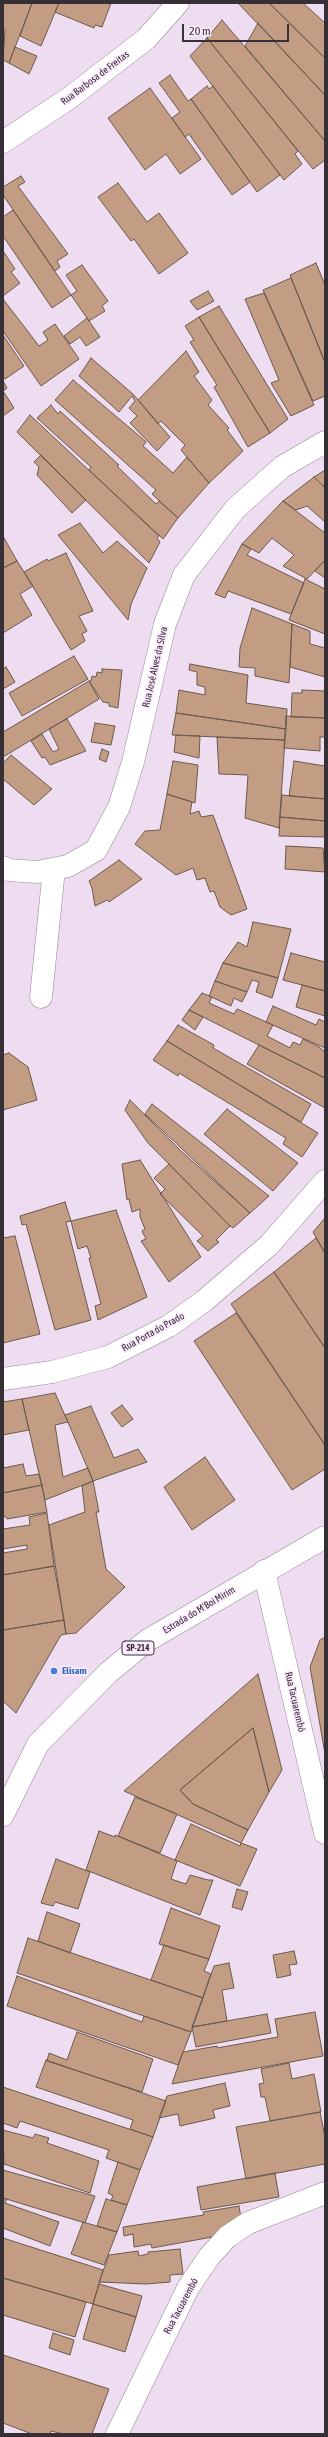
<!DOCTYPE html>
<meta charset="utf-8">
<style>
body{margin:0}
#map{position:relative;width:328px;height:2437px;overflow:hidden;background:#eeddf0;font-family:"Asap Condensed",sans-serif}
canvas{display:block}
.frame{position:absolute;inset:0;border:4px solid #362f36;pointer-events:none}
.scale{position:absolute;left:182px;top:24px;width:107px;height:18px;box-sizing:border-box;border:2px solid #362f36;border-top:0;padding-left:5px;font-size:12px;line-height:14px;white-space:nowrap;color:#362f36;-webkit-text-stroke:3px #fceafd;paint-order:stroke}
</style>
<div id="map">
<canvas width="328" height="2437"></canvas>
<div class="frame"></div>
<div class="scale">20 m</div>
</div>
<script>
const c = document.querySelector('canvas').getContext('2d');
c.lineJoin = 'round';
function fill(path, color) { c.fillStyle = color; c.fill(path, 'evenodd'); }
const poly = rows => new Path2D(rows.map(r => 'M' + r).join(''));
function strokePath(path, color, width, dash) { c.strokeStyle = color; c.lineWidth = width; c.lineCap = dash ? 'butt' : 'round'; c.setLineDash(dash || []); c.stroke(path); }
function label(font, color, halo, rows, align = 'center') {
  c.font = font + ' "Asap Condensed",sans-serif'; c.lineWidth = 3.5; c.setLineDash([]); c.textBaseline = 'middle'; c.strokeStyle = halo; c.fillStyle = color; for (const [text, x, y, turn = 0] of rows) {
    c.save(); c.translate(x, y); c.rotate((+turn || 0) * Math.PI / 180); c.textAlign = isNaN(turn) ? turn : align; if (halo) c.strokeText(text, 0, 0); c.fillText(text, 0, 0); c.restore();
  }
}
const building = poly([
 [3,3,32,3,9,63,3,60,5,30,3,29,3,3],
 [32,3,59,3,41,46,20,36,32,3],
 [59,3,111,3,102,27,95,25,94,28,55,12,59,3],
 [238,3,269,3,325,58,325,95,238,3],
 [269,3,303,3,325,23,325,58,269,3],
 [222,20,325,141,325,160,313,169,207,38,222,20],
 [258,23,325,95,325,141,245,46,258,23],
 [207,38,298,151,295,154,302,164,284,180,190,56,207,38],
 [15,47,37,56,29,74,9,63,15,47],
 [170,75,188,101,191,99,250,182,232,195,189,134,185,137,172,118,180,112,159,83,170,75],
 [207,86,209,89,213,86,280,175,257,192,191,99,207,86],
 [150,88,201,159,180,174,166,154,145,170,108,118,150,88],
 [21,176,25,182,18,186,68,254,57,261,60,267,55,271,3,195,3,187,21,176],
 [118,183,147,222,159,213,188,253,159,274,134,239,131,241,98,197,118,183],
 [13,210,71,295,52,308,3,236,3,217,13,210],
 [3,251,15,269,11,272,20,283,3,296,3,251],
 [316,263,325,285,325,362,290,275,316,263],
 [82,265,108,301,102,306,105,311,89,321,71,295,77,291,66,275,82,265],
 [291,278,325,363,325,396,313,401,263,290,291,278],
 [208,291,214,301,197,310,190,301,208,291],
 [264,293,314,405,291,416,271,383,279,380,245,299,264,293],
 [3,299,39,346,48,340,43,332,55,324,79,359,41,386,3,331,3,299],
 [219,306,288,419,270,433,199,317,219,306],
 [199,317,270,433,248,447,214,387,217,385,190,342,194,340,185,326,199,317],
 [87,318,100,337,86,346,80,337,70,344,64,336,87,318],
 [3,335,24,366,5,379,3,376,3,335],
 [186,351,199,372,194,376,212,400,208,405,229,428,227,430,243,451,209,483,181,450,185,445,161,421,158,424,138,400,186,351],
 [91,358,133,394,170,437,157,451,130,423,137,416,129,408,135,401,132,396,119,412,79,376,91,358],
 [73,380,137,434,146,442,143,446,173,473,187,457,209,483,178,518,152,494,156,490,55,400,73,380],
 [3,381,7,388,3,391,14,408,3,416,3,381],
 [51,405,58,414,60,411,119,465,117,466,156,504,159,501,178,518,163,539,89,470,91,467,37,418,51,405],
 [30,415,159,536,157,538,160,542,149,563,17,432,30,415],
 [41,455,86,500,72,513,37,475,39,467,34,462,41,455],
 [325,470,325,485,323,486,314,477,325,470],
 [314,477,325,488,325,522,307,506,296,510,283,501,314,477],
 [283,501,325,533,325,560,307,579,283,566,294,555,272,538,259,553,242,544,283,501],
 [80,523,103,553,117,541,147,568,131,604,128,620,58,535,80,523],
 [3,536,17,561,3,568,3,536],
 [242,544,251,549,247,555,304,583,291,614,228,591,225,598,215,594,242,544],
 [66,553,93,611,79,616,87,631,82,634,85,641,71,650,24,572,47,559,48,561,66,553],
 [325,560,325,578,315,571,325,560],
 [17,561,33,586,20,594,32,615,3,633,3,568,17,561],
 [305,579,325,589,325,634,289,620,305,579],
 [252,608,292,624,289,683,255,676,255,668,239,667,240,648,252,608],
 [292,624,310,631,310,644,325,648,325,677,290,667,292,624],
 [74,656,88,679,22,716,9,693,74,656],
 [190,664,248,675,246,703,287,709,286,729,176,713,179,690,205,695,205,687,197,685,197,672,189,670,190,664],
 [6,667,15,682,3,689,3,669,6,667],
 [102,669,122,670,118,708,109,706,109,703,103,702,89,681,91,681,92,676,96,677,97,672,102,673,102,669],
 [89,681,99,699,3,757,3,732,89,681],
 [302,690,325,691,325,718,291,717,292,693,302,693,302,690],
 [176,713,286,729,285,740,172,735,176,713],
 [286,716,325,718,325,737,320,737,320,751,284,748,286,716],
 [67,719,86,751,50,765,45,757,42,758,31,741,42,734,53,752,59,749,49,729,67,719],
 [95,723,115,726,111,745,91,742,95,723],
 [176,735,200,736,199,758,174,752,176,735],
 [217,737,285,740,279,828,245,818,248,775,219,774,217,737],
 [102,749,109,752,106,762,99,759,102,749],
 [11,755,52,789,34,805,3,779,3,763,11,755],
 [173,761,198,765,195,803,167,794,173,761],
 [294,761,325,766,325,799,289,796,294,761],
 [167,794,192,802,190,814,199,811,201,817,213,815,247,909,231,915,220,907,214,891,210,892,205,878,197,880,193,868,176,875,135,844,145,831,160,830,167,794],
 [282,795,325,799,325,821,280,817,282,795],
 [280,817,325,821,325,837,279,836,280,817],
 [286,846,323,848,325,872,285,869,286,846],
 [119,860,142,879,109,902,107,900,95,906,92,888,89,881,119,860],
 [253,922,291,929,278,978,223,963,238,942,247,947,253,922],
 [291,953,325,962,325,991,283,980,291,953],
 [223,963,278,978,272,998,256,992,259,982,252,980,247,992,215,981,223,963],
 [215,981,247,992,242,1002,234,998,231,1006,209,996,215,981],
 [302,985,325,991,325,1016,296,1007,302,985],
 [202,993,212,997,209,1003,234,1014,237,1009,273,1025,267,1036,290,1048,293,1042,300,1045,303,1039,319,1047,325,1052,325,1078,189,1010,202,993],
 [273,1006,316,1025,319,1019,325,1022,325,1048,266,1022,273,1006],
 [189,1010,203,1017,195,1030,182,1020,189,1010],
 [178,1025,214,1045,213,1048,311,1104,301,1122,167,1041,178,1025],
 [167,1041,318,1133,302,1157,283,1144,286,1138,179,1073,178,1076,153,1060,167,1041],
 [259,1045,325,1078,325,1108,247,1064,259,1045],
 [9,1053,28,1067,37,1100,3,1110,3,1055,9,1053],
 [130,1100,180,1150,250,1213,233,1228,230,1226,148,1143,125,1110,130,1100],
 [152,1104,269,1196,250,1213,145,1114,152,1104],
 [227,1109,298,1163,273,1191,204,1134,227,1109],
 [140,1160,201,1257,169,1282,141,1241,146,1239,142,1231,145,1229,140,1217,140,1209,132,1212,129,1199,127,1200,122,1164,140,1160],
 [169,1164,230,1226,216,1240,219,1242,208,1251,197,1241,203,1236,160,1194,165,1189,154,1178,169,1164],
 [65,1202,71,1221,66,1222,91,1320,55,1330,26,1224,22,1225,20,1216,65,1202],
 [116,1210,147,1297,98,1320,95,1306,101,1304,89,1258,91,1258,87,1246,78,1249,71,1221,116,1210],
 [325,1218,325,1253,313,1232,325,1218],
 [15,1236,40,1334,3,1343,3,1238,15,1236],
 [316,1238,325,1253,325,1348,274,1272,316,1238],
 [274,1272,325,1348,325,1445,231,1304,274,1272],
 [236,1313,325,1445,325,1469,292,1490,194,1341,236,1313],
 [55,1393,68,1422,55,1425,63,1477,88,1468,93,1481,45,1500,22,1399,55,1393],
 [22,1399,29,1430,3,1435,3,1402,22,1399],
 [122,1405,133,1419,122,1427,111,1413,122,1405],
 [91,1406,114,1458,138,1449,147,1462,93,1481,65,1415,91,1406],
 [205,1457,235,1500,192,1530,164,1487,205,1457],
 [23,1464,26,1476,39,1474,42,1485,3,1493,3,1468,23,1464],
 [93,1481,99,1512,96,1512,106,1569,125,1587,76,1633,66,1634,49,1525,85,1512,82,1486,93,1481],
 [42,1485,47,1512,7,1519,5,1516,3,1516,3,1493,42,1485],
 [47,1513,54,1566,3,1575,3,1553,27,1549,27,1545,3,1549,3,1529,30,1525,29,1517,47,1513],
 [54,1566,64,1620,3,1630,3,1575,54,1566],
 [64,1620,66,1634,61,1635,16,1713,3,1701,3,1630,64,1620],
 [325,1637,325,1754,310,1667,320,1640,325,1637],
 [258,1674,282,1770,269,1792,253,1728,180,1790,193,1804,248,1830,241,1843,124,1791,258,1674],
 [253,1728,269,1792,248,1830,193,1804,180,1790,253,1728],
 [135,1797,177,1814,160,1853,118,1836,135,1797],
 [191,1824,240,1846,241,1843,257,1849,240,1886,175,1860,191,1824],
 [99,1831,115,1837,115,1835,177,1861,171,1879,186,1884,190,1875,208,1880,213,1880,200,1915,86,1870,99,1831],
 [56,1859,90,1872,78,1909,55,1902,53,1906,41,1903,56,1859],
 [237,1889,248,1892,242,1910,232,1907,237,1889],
 [171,1908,220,1926,209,1959,159,1944,171,1908],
 [47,1912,80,1924,70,1953,38,1941,47,1912],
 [28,1938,203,1998,191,2032,17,1973,28,1938],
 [164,1945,209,1959,204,1971,211,1974,203,1998,151,1980,164,1945],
 [294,1951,297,1964,289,1965,291,1975,277,1978,273,1955,294,1951],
 [229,1963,234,1988,222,1990,227,2021,192,2027,214,1966,229,1963],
 [17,1976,142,2022,144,2016,191,2032,178,2065,7,2006,17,1976],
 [315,2012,323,2056,172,2084,183,2052,217,2046,217,2048,278,2037,275,2019,315,2012],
 [267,2014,271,2033,196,2047,192,2027,267,2014],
 [77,2032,153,2059,142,2092,47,2061,49,2053,67,2060,77,2032],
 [46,2060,166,2101,153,2137,130,2129,133,2120,36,2087,46,2060],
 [289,2063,292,2079,314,2074,321,2112,270,2121,265,2097,261,2097,259,2084,264,2083,261,2069,289,2063],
 [225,2083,230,2106,213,2110,215,2118,180,2126,178,2114,159,2118,167,2096,225,2083],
 [3,2087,153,2137,140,2170,106,2158,109,2150,20,2121,17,2128,3,2123,3,2087],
 [320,2112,325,2137,325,2164,246,2179,236,2127,320,2112],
 [3,2130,33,2138,35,2134,49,2138,47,2143,99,2161,90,2193,4,2164,3,2130],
 [118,2162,140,2170,127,2205,111,2200,113,2196,108,2193,118,2162],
 [3,2170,95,2196,85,2223,3,2198,3,2170],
 [275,2173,279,2197,201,2210,197,2187,275,2173],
 [3,2198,7,2199,5,2203,59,2222,50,2246,3,2228,3,2198],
 [106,2199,127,2205,117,2232,97,2226,106,2199],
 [239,2206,242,2224,223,2235,152,2248,151,2244,134,2247,133,2234,124,2236,123,2227,204,2215,203,2212,239,2206],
 [83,2222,117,2232,104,2265,71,2254,83,2222],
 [3,2238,103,2270,93,2304,3,2278,3,2238],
 [180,2249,183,2274,170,2275,170,2282,146,2284,99,2282,109,2255,138,2251,139,2256,148,2254,148,2252,180,2249],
 [3,2278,86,2302,75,2337,3,2315,3,2278],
 [99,2284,142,2296,136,2317,93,2304,99,2284],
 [93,2304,136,2317,125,2352,83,2339,93,2304],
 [53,2333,74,2340,70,2355,49,2348,53,2333],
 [3,2355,109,2389,92,2434,63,2434,51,2431,50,2434,32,2434,3,2423,3,2355]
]);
fill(building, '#c39d83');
strokePath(building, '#6b594c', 1);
const minor = poly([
 [3,142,68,99,146,39,178,3],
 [3,867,8,870,37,872,68,866,96,850,119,807,133,762,165,624,184,575,235,509,282,467,325,442],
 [41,997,54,869],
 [3,1379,52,1372,108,1357,169,1326,204,1301,269,1245,325,1181],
 [264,1571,325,1833],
 [117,2434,188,2288,209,2257,227,2237,248,2223,325,2193]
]);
const major = poly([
 [3,1815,38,1744,109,1672,148,1640,325,1537]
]);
strokePath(minor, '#958596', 23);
strokePath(major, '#958596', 23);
strokePath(minor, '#fff', 22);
strokePath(major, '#fff', 22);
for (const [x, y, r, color] of [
 [54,1671,4,"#3f7fe0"]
]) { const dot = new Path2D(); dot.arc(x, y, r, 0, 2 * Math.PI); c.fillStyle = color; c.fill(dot); strokePath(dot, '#fceafd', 1.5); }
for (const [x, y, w] of [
 [138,1648,32]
]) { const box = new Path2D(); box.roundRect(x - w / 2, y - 7, w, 14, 3); c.fillStyle = '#fceafd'; c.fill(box); strokePath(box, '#362f36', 1); }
label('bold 9px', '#362f36', null, [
 ["SP-214",138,1648]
]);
label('10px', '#362f36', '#fceafd', [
 ["Rua Barbosa de Freitas",95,78,-37],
 ["Rua José Alves da Silva",155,667,-77],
 ["Rua Porta do Prado",153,1332,-29],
 ["Estrada do M'Boi Mirim",199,1610,-31],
 ["Rua Tacuarembó",295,1702,77],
 ["Rua Tacuarembó",181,2306,-62]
]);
label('bold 10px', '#366cbe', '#fceafd', [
 ["Elisam",62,1671]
], 'left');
</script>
